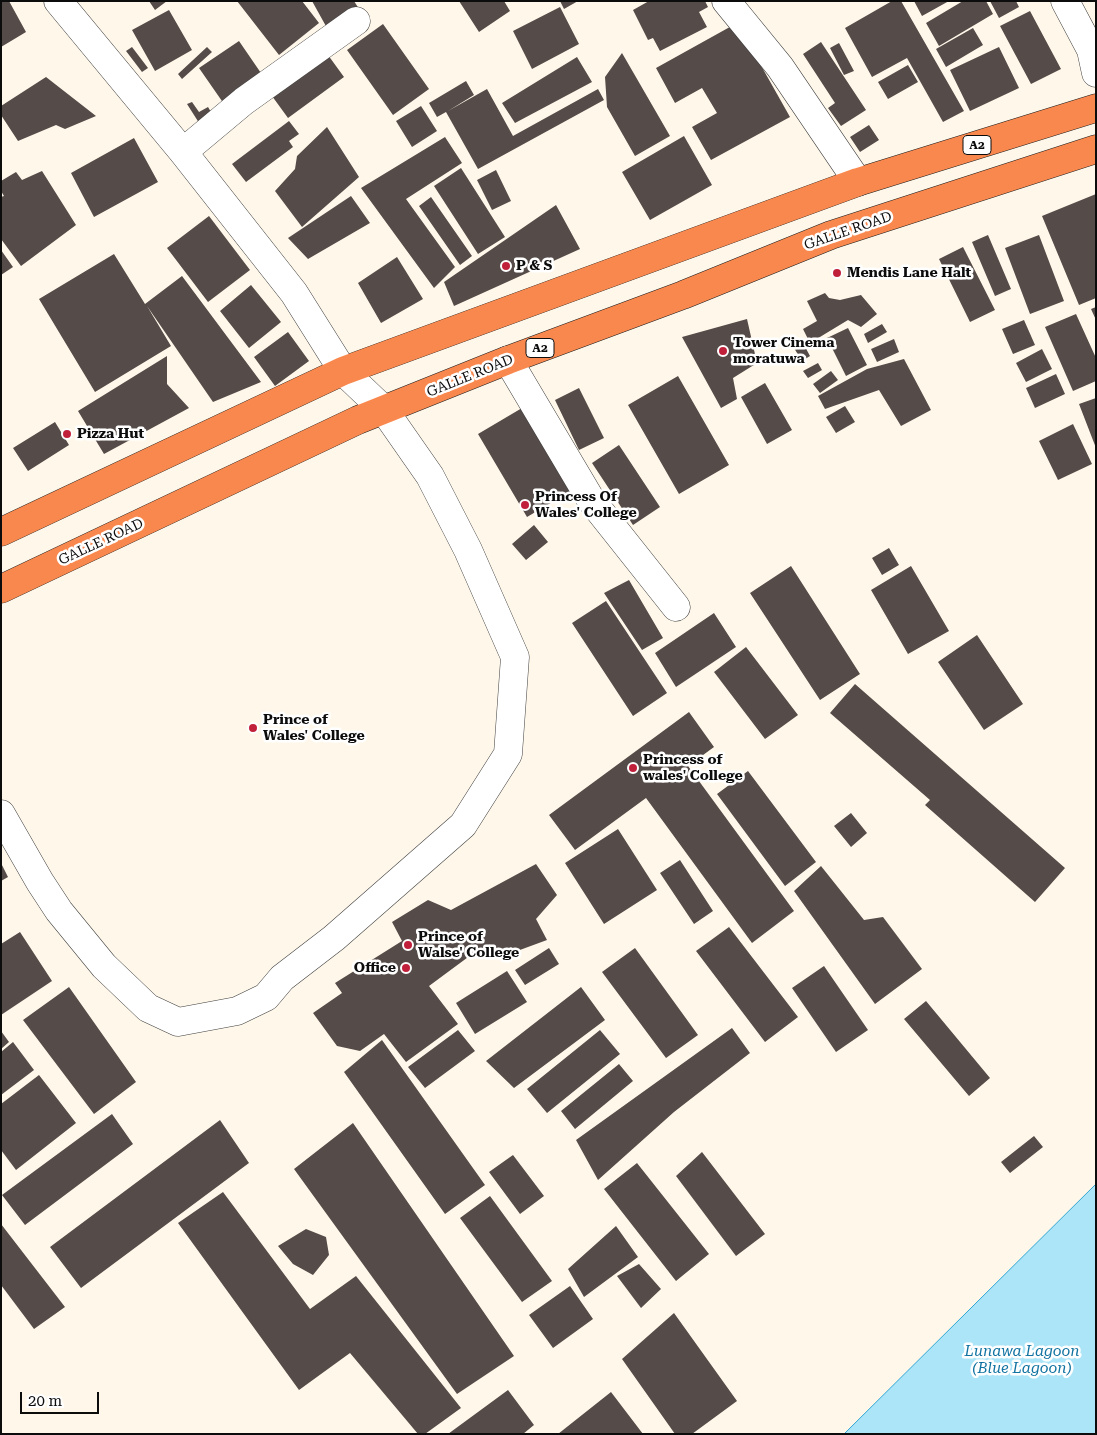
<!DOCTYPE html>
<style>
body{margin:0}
#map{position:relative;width:1097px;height:1435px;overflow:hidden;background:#fff8ea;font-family:"Roboto Serif",serif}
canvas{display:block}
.frame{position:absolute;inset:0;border:2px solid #0c0c0c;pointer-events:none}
.scale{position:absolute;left:20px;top:1392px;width:79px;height:22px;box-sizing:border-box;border:2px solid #0c0c0c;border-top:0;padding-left:6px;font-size:15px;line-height:18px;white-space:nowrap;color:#0c0c0c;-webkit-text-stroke:4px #fff;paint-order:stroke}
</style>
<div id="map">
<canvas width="1097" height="1435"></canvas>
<div class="frame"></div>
<div class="scale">20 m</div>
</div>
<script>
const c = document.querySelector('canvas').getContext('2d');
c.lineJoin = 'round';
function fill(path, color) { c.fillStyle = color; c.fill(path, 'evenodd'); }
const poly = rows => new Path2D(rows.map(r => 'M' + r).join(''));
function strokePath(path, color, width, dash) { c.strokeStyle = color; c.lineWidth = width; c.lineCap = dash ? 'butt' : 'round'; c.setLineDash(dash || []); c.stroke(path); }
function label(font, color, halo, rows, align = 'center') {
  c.font = font + ' "Roboto Serif",serif'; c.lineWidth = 5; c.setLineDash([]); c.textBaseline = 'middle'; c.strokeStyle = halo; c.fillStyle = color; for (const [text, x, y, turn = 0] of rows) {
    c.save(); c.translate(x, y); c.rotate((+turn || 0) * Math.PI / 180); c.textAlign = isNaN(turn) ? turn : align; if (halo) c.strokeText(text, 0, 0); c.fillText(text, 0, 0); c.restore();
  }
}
const water = poly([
 [1096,1184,1096,1434,844,1434,1096,1184]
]);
fill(water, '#ade5f8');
strokePath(water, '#32a5d2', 1);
fill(poly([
 [1,1,9,1,26,32,1,47],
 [149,1,167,1,155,10],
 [237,1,302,1,319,23,279,55],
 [312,1,354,1,359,9,327,28],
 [459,1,504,1,510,11,479,32],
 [560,1,578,1,564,9],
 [649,1,705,1,708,7,699,12,707,27,660,51,653,38,648,40,633,10],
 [892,1,901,1,964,111,943,122,907,58,872,77,845,28],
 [914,1,949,1,922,16],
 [963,1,986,1,993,14,939,46,926,23],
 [990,1,1016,1,1019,7,999,18],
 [560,7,579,44,532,69,513,31],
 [169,10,192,50,155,71,132,30],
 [1030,11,1061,69,1031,84,1000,26],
 [737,23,790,117,711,160,692,127,717,113,702,88,675,103,656,68],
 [383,24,429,89,393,115,347,50],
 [973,28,983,45,946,67,936,49],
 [239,41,263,76,224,104,199,68],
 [821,42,866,110,841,126,828,108,835,103,803,54],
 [839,43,854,71,844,75,830,48],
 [132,47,148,68,142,72,126,51],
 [207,47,212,52,182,79,178,74],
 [999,47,1019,88,970,111,950,70],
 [622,53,670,136,635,156,607,107,605,77],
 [328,55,344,77,288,118,272,96],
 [577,57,592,82,515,123,502,103],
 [908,65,918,82,888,99,878,82],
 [46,77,96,116,65,129,56,125,18,141,1,115,1,106],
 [466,81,474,95,448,111,487,89,513,136,598,89,604,100,478,169,446,112,437,117,429,103],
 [192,102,199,112,208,107,214,117,201,126,187,104],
 [421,106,437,131,412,147,396,121],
 [289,121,299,134,289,141,293,147,246,182,232,164],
 [869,125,879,140,860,152,850,137],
 [327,127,359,177,302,227,275,191,295,169,297,156],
 [684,136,712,185,650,220,622,172],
 [445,137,462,163,406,199,455,267,434,288,361,188],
 [134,138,158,182,94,217,71,173],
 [461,168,505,237,478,254,434,186],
 [496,170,511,201,492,210,477,180],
 [42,171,76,225,21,266,1,239,1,197,4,196,1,191,1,181,16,172,22,180],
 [1096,194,1096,298,1079,305,1042,216],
 [351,196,370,223,308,259,288,238],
 [431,197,472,256,460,265,419,206],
 [556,205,580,249,454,306,444,282],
 [209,216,250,270,208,302,167,248],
 [988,235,1011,289,995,296,972,242],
 [1039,235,1064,301,1030,314,1005,248],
 [963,247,995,310,970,322,939,259],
 [1,250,13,267,1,275],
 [114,254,145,304,182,276,261,382,213,402,147,306,171,346,95,392,39,299],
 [397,257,423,299,381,323,358,283],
 [251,285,281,322,249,348,220,311],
 [825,293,829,298,840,300,861,295,877,314,861,327,848,320,810,343,803,329,817,321,807,301],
 [1096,307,1096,320,1091,309],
 [1076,314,1096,358,1096,381,1073,391,1045,327],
 [747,319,757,363,733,378,737,399,721,408,682,337],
 [1024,320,1035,345,1013,354,1002,329],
 [882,324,887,332,868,343,864,334],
 [848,328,867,365,846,376,827,338],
 [288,332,309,361,275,386,254,357],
 [894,339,899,352,877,362,871,349],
 [803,343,810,356,802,361,794,348],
 [1042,349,1052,369,1026,382,1016,363],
 [167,356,167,384,189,408,104,454,78,411],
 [904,359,931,410,901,426,879,390,825,409,818,396,867,369],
 [818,363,822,370,808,378,803,371],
 [831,371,838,380,820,393,813,384],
 [1056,374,1065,394,1035,408,1026,388],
 [678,376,729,465,679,494,628,405],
 [765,383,792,430,767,444,741,397],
 [579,388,604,438,579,450,555,400],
 [1096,398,1096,448,1079,404],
 [845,406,855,422,836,433,826,417],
 [522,408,571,491,527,517,478,434],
 [55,422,69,445,28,471,13,448],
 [1073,424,1092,464,1058,480,1039,441],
 [619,445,660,507,633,525,592,463],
 [534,525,548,542,526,560,512,544],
 [889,548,899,565,882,575,872,558],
 [791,566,860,674,820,700,750,593],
 [911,566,949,631,908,654,871,590],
 [629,580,663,638,642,650,604,593],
 [606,601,667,693,633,716,572,623],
 [714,613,736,647,676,687,655,653],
 [977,635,1023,704,984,730,938,662],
 [746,647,798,715,765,739,714,672],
 [855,684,1065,868,1035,902,925,805,930,800,830,713],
 [689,712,714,747,688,766,794,911,752,943,646,798,575,850,549,815],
 [748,771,816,862,785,886,717,794],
 [851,813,867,833,851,847,834,826],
 [618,829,657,890,604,924,565,863],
 [680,860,713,911,694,924,660,873],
 [1,863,8,877,1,881],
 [536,864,557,895,536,919,547,940,509,954,479,949,429,986,458,1024,406,1062,384,1034,360,1051,337,1046,313,1013,342,993,335,983,402,941,392,922,428,900,451,910],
 [821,866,864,920,883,917,922,969,875,1004,794,891],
 [729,927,798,1017,765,1042,696,951],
 [20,932,52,981,1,1015,1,944],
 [549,948,559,964,525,985,515,970],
 [635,948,698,1035,666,1058,602,972],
 [824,966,868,1030,836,1052,792,988],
 [507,971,527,1002,475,1034,456,1003],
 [69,987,136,1082,94,1114,23,1020],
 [581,987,605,1020,514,1088,486,1061],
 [926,1001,990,1078,969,1096,904,1019],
 [732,1028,750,1053,674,1112,598,1180,576,1140],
 [458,1030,475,1051,425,1088,408,1067],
 [600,1030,620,1054,547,1113,527,1089],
 [1,1031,9,1042,1,1049],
 [382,1040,485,1185,445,1214,344,1072],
 [13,1042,34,1070,1,1095,1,1052],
 [619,1064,633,1081,575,1129,561,1111],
 [39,1075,76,1123,16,1170,1,1150,1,1104],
 [112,1114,133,1144,25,1225,2,1195],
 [220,1120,249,1163,81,1288,50,1247],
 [353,1123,514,1356,457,1394,294,1169],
 [1034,1136,1043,1147,1010,1173,1001,1162],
 [702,1152,765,1234,736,1256,676,1176],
 [513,1155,544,1196,520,1214,489,1172],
 [637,1163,709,1254,676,1281,604,1189],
 [223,1192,310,1309,356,1276,461,1408,425,1434,418,1434,350,1353,299,1390,178,1223],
 [490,1196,552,1281,522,1302,460,1218],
 [1,1224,65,1307,34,1329,1,1285],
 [616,1226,638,1257,584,1297,568,1269],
 [306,1229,326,1237,329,1255,313,1275,293,1264,278,1246],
 [639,1264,661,1289,641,1308,617,1276],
 [570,1286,593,1319,553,1348,529,1315],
 [674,1313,737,1401,692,1434,675,1434,622,1359],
 [508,1390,534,1425,523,1434,448,1434],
 [611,1392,643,1434,558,1434]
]), '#554b48');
const minor = poly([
 [726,1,780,67,858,182],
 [1065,1,1091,50,1096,73],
 [183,152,244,101,356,21],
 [508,360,591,500,676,607],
 [1,814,40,882,59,911,104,966,148,1008,178,1022,237,1011,266,997,282,978,334,938,463,825,508,754,515,657,468,550,430,476,384,410,343,371,294,293,183,152,58,1]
]);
const highway = poly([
 [1,532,343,371,858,182,1096,108],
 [1,589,358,420,508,360,683,295,831,235,1096,149]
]);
strokePath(minor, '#3f3f3f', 29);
strokePath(highway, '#1d1d1d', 29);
strokePath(minor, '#fff', 28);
strokePath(highway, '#f9884e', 28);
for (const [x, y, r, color] of [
 [506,266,5,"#c0203a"],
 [837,273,5,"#c0203a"],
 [723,351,5,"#c0203a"],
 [67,434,5,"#c0203a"],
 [525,505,5,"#c0203a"],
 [253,728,5,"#c0203a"],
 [633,768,5,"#c0203a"],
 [408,945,5,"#c0203a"],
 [406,968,5,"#c0203a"]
]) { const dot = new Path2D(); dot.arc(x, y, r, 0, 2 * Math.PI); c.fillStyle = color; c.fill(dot); strokePath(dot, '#fff', 2); }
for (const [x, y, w] of [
 [977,145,28],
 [540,348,28]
]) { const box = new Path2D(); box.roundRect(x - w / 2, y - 9.5, w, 19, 4); c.fillStyle = '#fff'; c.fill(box); strokePath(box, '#0c0c0c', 1); }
label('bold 12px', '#0c0c0c', null, [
 ["A2",977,145],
 ["A2",540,348]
]);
label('14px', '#0c0c0c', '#fff', [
 ["GALLE ROAD",848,231,-19],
 ["GALLE ROAD",470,376,-22],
 ["GALLE ROAD",101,542,-25]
]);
label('bold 14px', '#0c0c0c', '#fff', [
 ["P & S",516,266],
 ["Mendis Lane Halt",847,273],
 ["Tower Cinema",733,343],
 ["moratuwa",733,359],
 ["Pizza Hut",77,434],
 ["Princess Of",535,497],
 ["Wales' College",535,513],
 ["Prince of",263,720],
 ["Wales' College",263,736],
 ["Princess of",643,760],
 ["wales' College",643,776],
 ["Prince of",418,937],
 ["Walse' College",418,953],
 ["Office",396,968,"right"]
], 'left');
label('italic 15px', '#1173a1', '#fff', [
 ["Lunawa Lagoon",1022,1352],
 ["(Blue Lagoon)",1022,1369]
]);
</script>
